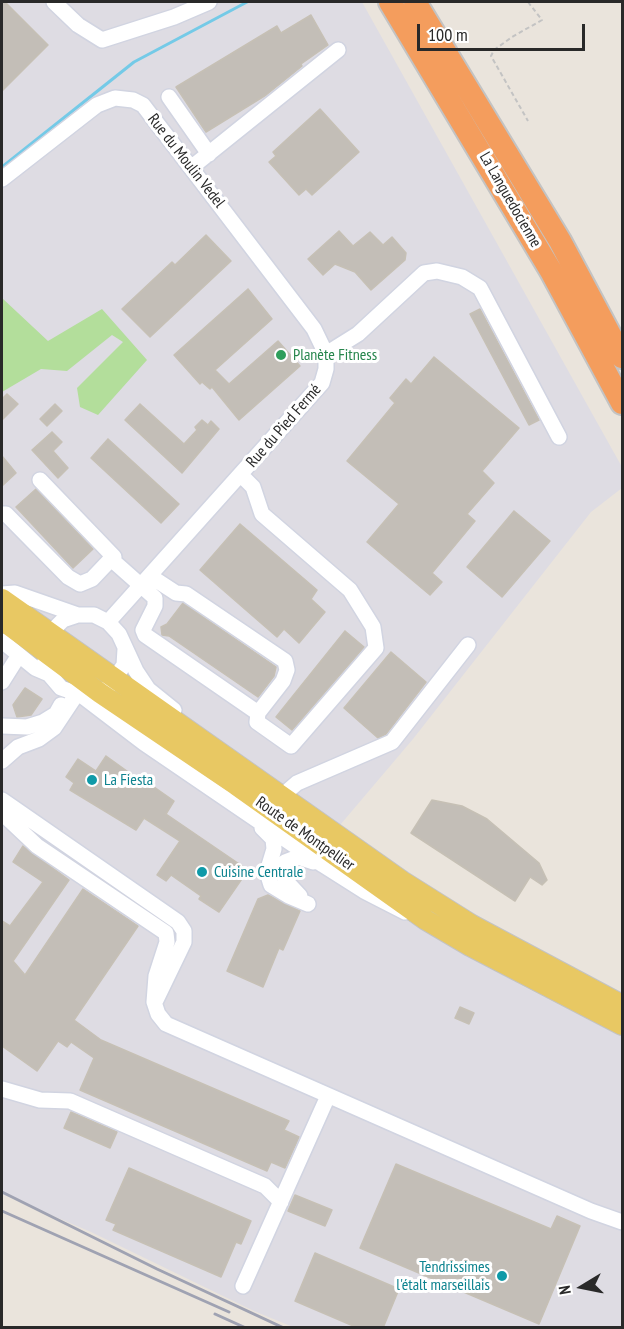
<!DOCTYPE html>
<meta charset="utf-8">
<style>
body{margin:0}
#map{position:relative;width:624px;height:1329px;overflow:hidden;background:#eae4dc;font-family:"PT Sans Narrow",sans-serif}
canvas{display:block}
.frame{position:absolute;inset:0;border:3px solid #292929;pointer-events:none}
.north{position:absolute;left:552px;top:1257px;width:60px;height:60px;-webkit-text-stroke:4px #fff;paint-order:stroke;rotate:260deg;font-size:16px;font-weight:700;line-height:24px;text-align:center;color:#292929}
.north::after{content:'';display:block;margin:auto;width:21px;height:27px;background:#292929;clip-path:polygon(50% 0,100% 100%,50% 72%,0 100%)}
.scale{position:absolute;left:417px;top:24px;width:168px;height:27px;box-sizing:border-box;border:3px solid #292929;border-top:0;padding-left:8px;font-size:18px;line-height:21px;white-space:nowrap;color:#292929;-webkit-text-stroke:4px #fff;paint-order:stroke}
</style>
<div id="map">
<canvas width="624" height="1329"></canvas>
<div class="frame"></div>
<div class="north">N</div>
<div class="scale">100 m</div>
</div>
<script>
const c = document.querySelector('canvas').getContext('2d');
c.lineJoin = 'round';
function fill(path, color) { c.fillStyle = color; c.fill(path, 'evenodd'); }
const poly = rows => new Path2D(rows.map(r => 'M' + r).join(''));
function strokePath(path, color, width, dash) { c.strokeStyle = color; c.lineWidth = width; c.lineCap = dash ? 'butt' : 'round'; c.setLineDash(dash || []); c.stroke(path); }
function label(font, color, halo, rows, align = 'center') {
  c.font = font + ' "PT Sans Narrow",sans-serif'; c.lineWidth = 6; c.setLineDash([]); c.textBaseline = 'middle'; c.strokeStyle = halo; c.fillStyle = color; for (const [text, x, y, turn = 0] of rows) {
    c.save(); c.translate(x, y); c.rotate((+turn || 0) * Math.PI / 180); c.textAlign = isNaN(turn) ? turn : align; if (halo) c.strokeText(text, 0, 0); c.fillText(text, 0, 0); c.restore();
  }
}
fill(poly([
 [2,2,362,2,622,467,622,488,591,512,413,739,307,864,526,988,622,1037,622,1327,293,1327,254,1311,91,1232,2,1194]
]), '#dedce3');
fill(poly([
 [2,298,48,341,102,309,147,360,98,415,80,407,77,388,123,342,112,335,67,371,41,369,2,392]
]), '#b3de9b');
strokePath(poly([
 [2,167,134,62,247,2]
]), '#74cae7', 3);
const building = poly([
 [2,2,5,2,48,45,2,91,2,2],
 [311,15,328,45,301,64,302,66,266,95,206,132,176,87,277,26,281,33,311,15],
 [320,109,359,152,312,195,306,189,299,195,269,162,276,156,273,152,320,109],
 [339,231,353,246,370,232,383,245,392,237,406,253,405,260,371,290,355,272,335,264,323,275,308,259,339,231],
 [206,235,231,261,150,337,122,309,172,262,175,265,206,235],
 [248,289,272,319,215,370,229,384,278,341,300,366,239,420,212,387,210,389,202,382,200,384,174,355,248,289],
 [480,309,539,420,529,425,470,314,480,309],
 [434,357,519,428,482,471,494,483,467,514,475,521,432,573,442,582,430,595,367,542,399,504,347,461,395,403,390,398,406,379,411,384,434,357],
 [7,394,18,404,2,420,2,399,7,394],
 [55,404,62,411,47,426,40,419,55,404],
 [140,404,184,444,197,430,195,427,202,420,208,425,211,421,219,429,182,473,125,420,140,404],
 [52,432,62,442,53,451,68,468,58,478,32,450,52,432],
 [108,439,179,504,161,523,91,458,108,439],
 [2,456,16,473,2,486,2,456],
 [36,489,93,549,73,568,16,507,36,489],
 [514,511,550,541,502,597,467,567,514,511],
 [240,524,317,590,311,599,325,612,299,643,284,629,277,637,200,570,240,524],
 [183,603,276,667,274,676,258,697,169,636,162,635,161,627,167,624,183,603],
 [345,631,364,647,292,730,276,717,345,631],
 [391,652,426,682,386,734,378,738,344,708,391,652],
 [25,688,42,699,31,715,17,717,13,705,25,688],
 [106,756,145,784,147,782,174,801,166,814,248,870,219,912,199,899,201,896,171,875,166,881,157,875,180,841,144,818,136,830,70,790,74,783,66,777,78,759,96,771,106,756],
 [432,800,462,806,487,819,539,863,547,880,542,885,530,877,515,901,411,833,432,800],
 [23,846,69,880,13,961,25,975,83,889,138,926,74,1020,101,1040,289,1121,284,1130,299,1137,285,1168,271,1162,267,1171,80,1090,94,1058,71,1042,67,1047,58,1041,37,1071,2,1046,2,921,10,926,43,882,13,862,23,846],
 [268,895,300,911,283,950,279,948,263,987,227,971,258,899,268,895],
 [460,1007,474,1013,469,1024,455,1018,460,1007],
 [71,1112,117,1132,110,1148,64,1128,71,1112],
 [396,1164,551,1229,557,1216,580,1226,539,1324,360,1248,396,1164],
 [129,1168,251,1221,241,1244,236,1242,221,1277,113,1230,116,1224,106,1220,129,1168],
 [295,1195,332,1210,325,1226,288,1211,295,1195],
 [315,1253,399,1289,383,1328,358,1328,295,1301,315,1253]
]);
fill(building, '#c3beb7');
strokePath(building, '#c6c0b5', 1.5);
const minor = poly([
 [54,2,78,25,102,40,174,17,209,2],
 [169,97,209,154],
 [192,167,338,50],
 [2,179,97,105,115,98,133,100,143,105,314,329,326,354],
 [241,475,253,487,262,514,350,590,373,627,376,648,291,746,257,722,258,713],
 [40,480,114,557,111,559],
 [2,514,6,514,68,577,80,584,92,579,111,559,155,598,155,606,143,630,145,635,258,713,283,681,287,670,285,661,186,594,176,593,150,576],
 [2,594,15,593,78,615,94,615,108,622,119,634,136,671,148,689,174,710],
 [78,615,63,620,50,633,46,642,45,664,49,674,61,688,81,695,100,693,109,687,124,665,125,649],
 [108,622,322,383,326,369,326,354,358,334,424,273,437,271,462,277,480,288,559,437],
 [2,641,35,668,49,674],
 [2,682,19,655],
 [81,695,144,743,323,865,364,891,405,912],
 [2,726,27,727,43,722,56,714,61,705],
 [2,761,18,747,39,739,54,728,76,695],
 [282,796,297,783,392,742,468,645],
 [2,800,178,922,184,931,184,942,156,1000],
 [2,813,37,846,166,933,167,942,156,976,154,1002,158,1014,166,1024,591,1211,622,1222],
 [262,828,273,839,274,849,267,872,271,885,289,896,308,904],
 [300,896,287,882,281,868,285,862,298,857,313,862],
 [2,1089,40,1100,70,1101,265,1186,281,1202],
 [243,1286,328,1096]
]);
const major = poly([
 [2,599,402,881,472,925,622,1005],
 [2,620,100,693,236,785,426,920,470,946,622,1025]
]);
const highway = poly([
 [390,2,551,271,622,403],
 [415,2,560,241,622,357]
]);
strokePath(minor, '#d1d4e1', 18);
strokePath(major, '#c3c3c3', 22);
strokePath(highway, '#c3c3c3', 26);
strokePath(poly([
 [528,2,542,20,512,37,494,50,491,56,528,121]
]), '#c3c3c3', 2, [4.5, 3]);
strokePath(minor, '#fff', 15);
strokePath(major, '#e8c863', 20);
strokePath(highway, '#f49d5d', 22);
strokePath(poly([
 [2,1192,157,1269,284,1328],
 [2,1211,229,1312],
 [215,1314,246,1328]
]), '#9fa2b2', 3);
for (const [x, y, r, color] of [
 [281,355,6,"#2e9e5b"],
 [92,780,6,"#0f9aa8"],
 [202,872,6,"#0f9aa8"],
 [502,1276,6,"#0f9aa8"]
]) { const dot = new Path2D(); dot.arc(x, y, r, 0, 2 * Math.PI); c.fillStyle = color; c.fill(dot); strokePath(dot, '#fff', 2); }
label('16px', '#292929', '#fff', [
 ["Rue du Moulin Vedel",186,161,52],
 ["La Languedocienne",510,200,60],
 ["Rue du Pied Fermé",284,426,-49],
 ["Route de Montpellier",305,834,35]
]);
label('16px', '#27864d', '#fff', [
 ["Planète Fitness",293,355]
], 'left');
label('16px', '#0d838f', '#fff', [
 ["La Fiesta",104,780],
 ["Cuisine Centrale",214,872],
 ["Tendrissimes",490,1267,"right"],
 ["l'étalt marseillais",490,1285,"right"]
], 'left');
</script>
